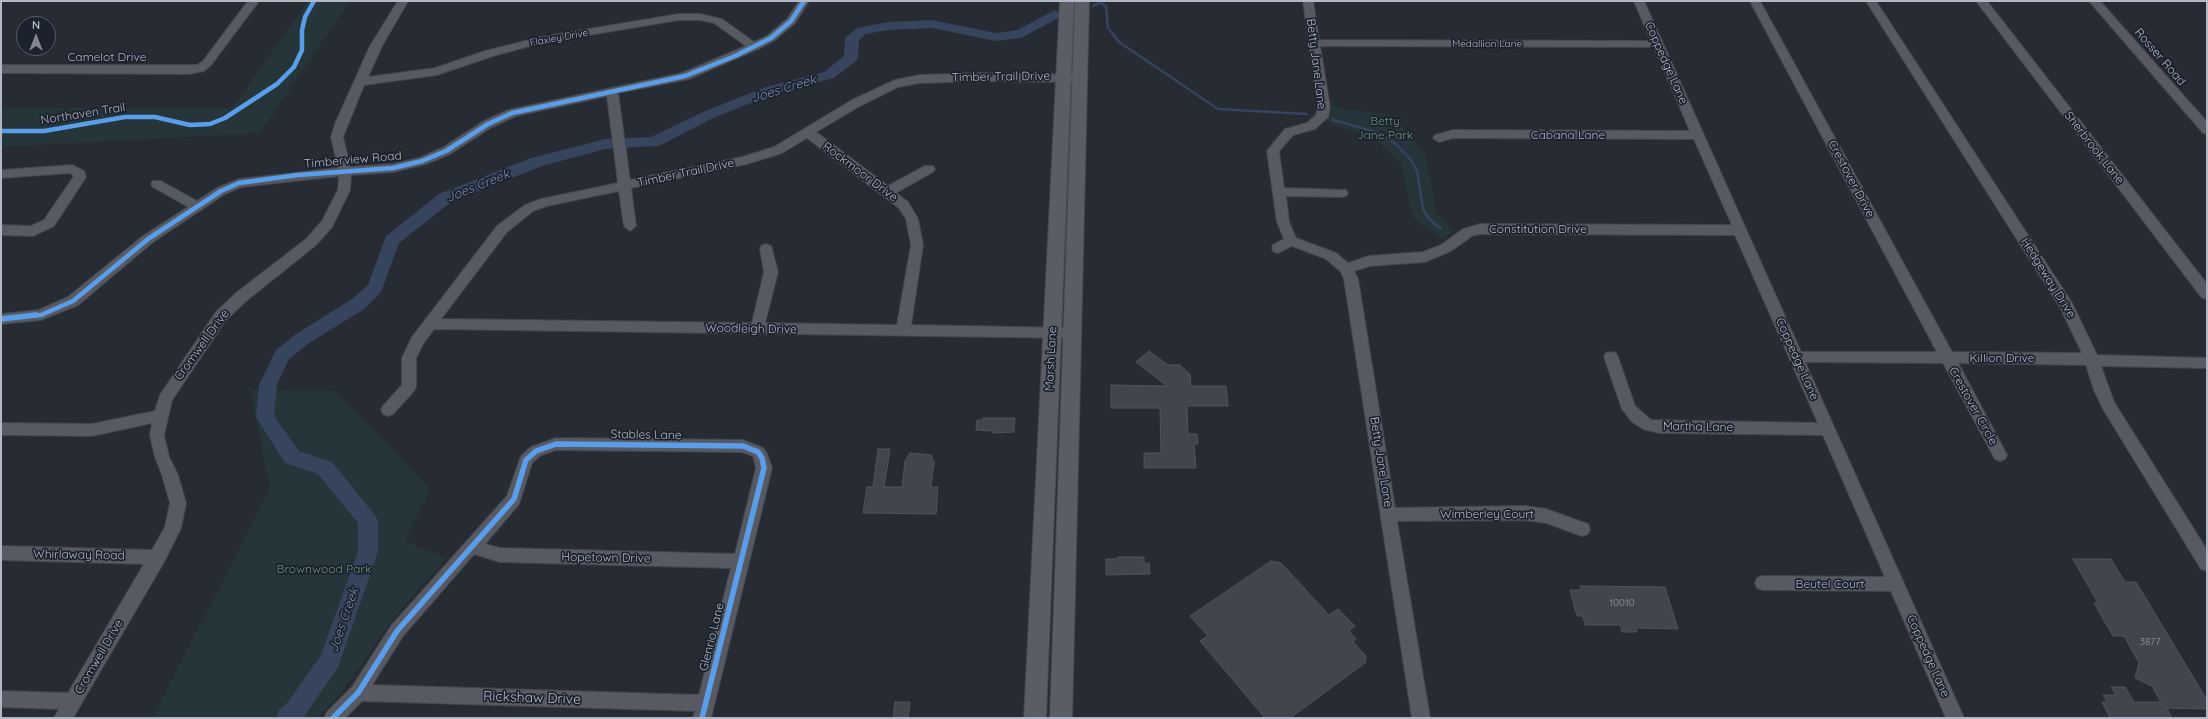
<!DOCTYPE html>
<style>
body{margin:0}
#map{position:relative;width:2208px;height:719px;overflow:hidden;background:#272b33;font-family:Quicksand,sans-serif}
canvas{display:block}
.frame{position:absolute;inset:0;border:2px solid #b1b7c5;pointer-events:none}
.north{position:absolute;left:16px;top:16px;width:40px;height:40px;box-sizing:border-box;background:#1b212d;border:1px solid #575d6a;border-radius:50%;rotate:0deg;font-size:11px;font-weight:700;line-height:16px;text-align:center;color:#b1b7c5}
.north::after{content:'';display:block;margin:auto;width:14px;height:18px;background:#818692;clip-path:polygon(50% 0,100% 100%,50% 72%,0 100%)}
</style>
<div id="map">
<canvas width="2208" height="719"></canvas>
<div class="frame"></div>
<div class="north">N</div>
</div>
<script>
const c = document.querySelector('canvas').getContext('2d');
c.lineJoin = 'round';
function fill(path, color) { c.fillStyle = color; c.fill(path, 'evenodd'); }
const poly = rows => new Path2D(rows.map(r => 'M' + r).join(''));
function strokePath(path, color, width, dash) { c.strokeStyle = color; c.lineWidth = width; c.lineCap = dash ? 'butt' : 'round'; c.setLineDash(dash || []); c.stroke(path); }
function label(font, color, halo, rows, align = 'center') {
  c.font = font + ' Quicksand,sans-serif'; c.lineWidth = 3.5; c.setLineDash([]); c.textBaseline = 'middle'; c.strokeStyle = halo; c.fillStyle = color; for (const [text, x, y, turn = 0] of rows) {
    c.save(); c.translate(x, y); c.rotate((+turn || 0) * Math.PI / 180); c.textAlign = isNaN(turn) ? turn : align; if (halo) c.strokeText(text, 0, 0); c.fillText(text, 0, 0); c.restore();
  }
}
fill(poly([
 [308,1,350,1,260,133,1,147,1,108,232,108],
 [1332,103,1345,109,1391,115,1425,152,1437,213,1454,231,1442,239,1413,218,1401,163,1373,137,1333,125,1326,119,1331,113],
 [250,390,337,391,431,489,405,540,446,559,395,616,341,693,318,718,152,718,270,489]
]), '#253539');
strokePath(poly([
 [1102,4,1106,6,1108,28,1119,42,1218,109,1307,114],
 [1093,6,1104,1],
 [1333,120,1379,133,1397,145,1411,160,1417,171,1423,209,1429,219,1441,229]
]), '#36445d', 2.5);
fill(poly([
 [1055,10,1062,14,1060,17,1021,38,996,41,932,28,888,30,866,34,859,40,858,58,856,61,834,78,776,93,713,118,659,146,605,149,542,166,451,202,399,243,381,292,364,309,308,344,289,359,277,385,274,416,299,451,332,462,375,515,378,521,378,552,338,667,303,718,276,718,279,710,288,702,321,655,358,552,358,523,318,474,285,463,256,417,259,385,276,350,296,334,352,299,368,285,386,236,439,194,531,158,605,139,651,137,703,112,766,87,824,72,844,56,845,38,857,28,888,22,932,20,996,33,1017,30,1055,10]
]), '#36445d');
const building = poly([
 [1149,351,1168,365,1180,365,1190,374,1191,386,1226,386,1228,406,1187,406,1188,434,1197,434,1198,444,1194,444,1196,468,1144,468,1144,453,1161,453,1160,408,1111,408,1111,385,1167,386,1136,362,1149,351],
 [983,418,1015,418,1014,432,993,433,993,431,976,430,977,420,983,420,983,418],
 [878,449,890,449,884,487,902,487,905,461,910,453,932,455,932,461,934,461,931,487,938,487,936,514,863,513,867,487,873,487,878,449],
 [1118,557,1144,557,1144,563,1149,563,1150,574,1106,575,1106,559,1118,559,1118,557],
 [2073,559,2111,559,2125,582,2136,582,2207,700,2207,709,2167,708,2172,718,2110,718,2102,702,2107,702,2103,695,2116,695,2111,687,2125,687,2134,702,2161,702,2152,686,2135,678,2139,663,2124,636,2113,636,2094,603,2098,603,2073,559],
 [1271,561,1281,563,1329,615,1338,609,1355,626,1349,631,1356,639,1353,642,1366,656,1365,663,1290,718,1265,718,1200,641,1208,636,1190,616,1271,561],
 [1580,586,1665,587,1678,629,1636,628,1637,632,1622,632,1620,625,1585,625,1583,616,1577,616,1570,590,1581,590,1580,586],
 [895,702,910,702,908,718,893,718,895,702]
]);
fill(building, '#41454c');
strokePath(building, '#4f535b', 1);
const minor = poly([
 [248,1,259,1,211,65,204,71,189,74,1,73,1,65,197,65,203,61,248,1],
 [398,1,408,1,382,46,368,77,435,68,485,51,541,37,679,14,700,14,722,19,754,42,767,36,787,19,799,1,809,1,795,23,775,40,758,49,689,79,618,93,630,180,742,157,774,147,852,100,895,80,920,75,981,73,1084,75,1086,78,1080,82,981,81,920,83,898,87,860,106,816,132,888,186,925,166,933,166,935,169,933,172,896,193,908,202,918,219,923,245,911,325,1073,328,1078,329,1080,333,1078,337,1073,338,434,329,423,344,416,358,416,387,414,391,393,414,388,416,383,414,381,410,383,406,402,385,402,358,412,337,497,226,525,205,541,199,618,183,607,96,516,116,492,127,450,154,426,164,393,172,351,175,350,190,332,227,316,245,246,301,226,320,172,400,164,435,169,457,178,475,186,503,181,528,164,562,73,718,54,718,59,709,1,707,1,691,68,693,144,564,1,560,1,546,152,550,165,527,170,503,162,475,155,457,150,435,152,423,92,436,1,435,1,423,92,424,155,411,160,395,216,312,236,293,306,239,322,221,338,190,339,176,241,187,225,194,153,242,78,305,41,320,1,324,1,314,39,310,68,297,143,236,188,207,153,187,151,184,153,181,161,181,197,201,217,188,239,179,338,168,331,137,335,124,370,46,398,1],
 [679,20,700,20,714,23,746,46,682,73,508,110,484,121,442,148,419,158,393,164,350,167,343,137,364,85,437,75,493,56,541,43,679,20],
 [807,138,899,208,906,219,911,245,897,325,765,323,778,272,772,249,771,246,766,244,761,246,760,249,764,272,752,323,441,319,507,232,533,211,547,206,619,191,624,226,630,231,636,226,631,188,747,164,782,153,807,138],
 [1303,1,1313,1,1319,40,1651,41,1634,1,1644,1,1801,352,1937,352,1750,1,1760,1,1952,352,2082,353,2061,309,1866,1,1876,1,2072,303,2097,355,2207,358,2207,368,2101,366,2114,402,2207,550,2207,571,2201,569,2103,409,2094,390,2086,365,1958,363,2007,455,2005,459,2000,461,1995,459,1943,363,1805,362,1964,718,1946,718,1891,591,1763,590,1757,588,1755,583,1757,578,1763,576,1885,577,1823,435,1659,433,1643,429,1632,422,1622,409,1604,357,1606,353,1611,352,1616,353,1618,357,1635,406,1651,420,1818,423,1735,235,1480,234,1472,236,1451,251,1425,262,1370,266,1354,271,1358,279,1395,508,1525,506,1546,509,1588,524,1590,529,1588,534,1582,536,1546,523,1525,520,1397,521,1430,718,1412,718,1344,279,1341,272,1326,259,1292,246,1278,253,1273,251,1272,248,1273,245,1284,239,1277,222,1267,151,1285,129,1307,123,1316,115,1318,107,1303,1],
 [1320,46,1654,47,1690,131,1453,130,1435,135,1433,138,1439,142,1453,138,1694,139,1732,225,1480,224,1463,229,1441,245,1423,252,1369,256,1348,263,1336,253,1296,238,1289,222,1286,196,1342,197,1346,196,1348,193,1346,190,1284,188,1279,151,1293,135,1315,129,1328,117,1330,107,1320,46],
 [1976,1,1987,1,2207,284,2207,299,2202,298,1976,1],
 [2089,1,2100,1,2207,122,2207,134,2203,133,2089,1],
 [72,165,84,171,86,177,54,226,33,236,1,235,1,225,31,226,44,220,74,176,70,173,1,178,1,170,72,165],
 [556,438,743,440,763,448,767,454,772,468,711,718,693,718,695,711,362,701,345,718,324,718,327,712,352,687,391,626,507,496,521,456,531,447,556,438],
 [556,450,742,452,753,456,756,468,735,554,500,548,485,544,519,504,532,463,541,455,556,450],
 [474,554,500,562,731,568,699,695,372,685,403,636,474,554]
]);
const major = poly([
 [1060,1,1074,1,1046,718,1024,718,1060,1],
 [1075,1,1089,1,1072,718,1050,718,1075,1]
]);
strokePath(minor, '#43464c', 2);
strokePath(major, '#454850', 2);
fill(minor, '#575a62');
fill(major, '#5a5d64');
strokePath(poly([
 [1,131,44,131,125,117,155,117,190,125,210,124,225,118,277,84,294,67,302,50,302,30,305,17,314,1],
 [26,316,41,315,73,301,148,239,221,191,239,183,298,175,393,168,422,161,446,151,488,124,512,113,685,76,735,56,771,38,791,21,804,1]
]), '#5a9eea', 4.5);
strokePath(poly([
 [1,319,36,315],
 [333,718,358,693,397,631,514,499,526,460,536,451,556,444,743,446,758,452,762,458,764,468,702,718]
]), '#5a9eea', 5.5);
label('10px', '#b1b7c5', '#1b212d', [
 ["Flaxley Drive",559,38,-10],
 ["Medallion Lane",1487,44]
]);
label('10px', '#959aa7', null, [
 ["10010",1622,603],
 ["3877",2150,642]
]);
label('12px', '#b1b7c5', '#1b212d', [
 ["Camelot Drive",107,57],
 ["Rosser Road",2160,57,49],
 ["Coppedge Lane",1666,63,66],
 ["Betty Jane Lane",1316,64,83],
 ["Timber Trail Drive",1001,77,-1],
 ["Northaven Trail",83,114,-9],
 ["Cabana Lane",1568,135],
 ["Sherbrook Lane",2094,148,52],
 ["Timberview Road",353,160,-5],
 ["Rockmoor Drive",860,172,37],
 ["Timber Trail Drive",686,173,-12],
 ["Crestover Drive",1851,179,62],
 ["Constitution Drive",1538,229],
 ["Hedgeway Drive",2048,278,58],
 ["Woodleigh Drive",751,329,1],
 ["Cromwell Drive",202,345,-54],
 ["Killion Drive",2002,358],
 ["Marsh Lane",1051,359,-87],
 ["Coppedge Lane",1797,359,66],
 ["Crestover Circle",1973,406,61],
 ["Martha Lane",1698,427,1],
 ["Stables Lane",646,435,1],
 ["Betty Jane Lane",1381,462,81],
 ["Wimberley Court",1487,514],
 ["Whirlaway Road",79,555,1],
 ["Hopetown Drive",606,558,1],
 ["Beutel Court",1830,584],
 ["Glenrio Lane",712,637,-76],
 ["Coppedge Lane",1928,656,66],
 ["Cromwell Drive",99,657,-60]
]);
label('12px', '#699576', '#1b212d', [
 ["Betty",1385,121],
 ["Jane Park",1385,135],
 ["Brownwood Park",324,569]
]);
label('italic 13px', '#7a8cab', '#1b212d', [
 ["Joes Creek",784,89,-17],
 ["Joes Creek",478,186,-22],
 ["Joes Creek",344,620,-71]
]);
label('14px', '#b1b7c5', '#1b212d', [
 ["Rickshaw Drive",532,698,2]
]);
</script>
